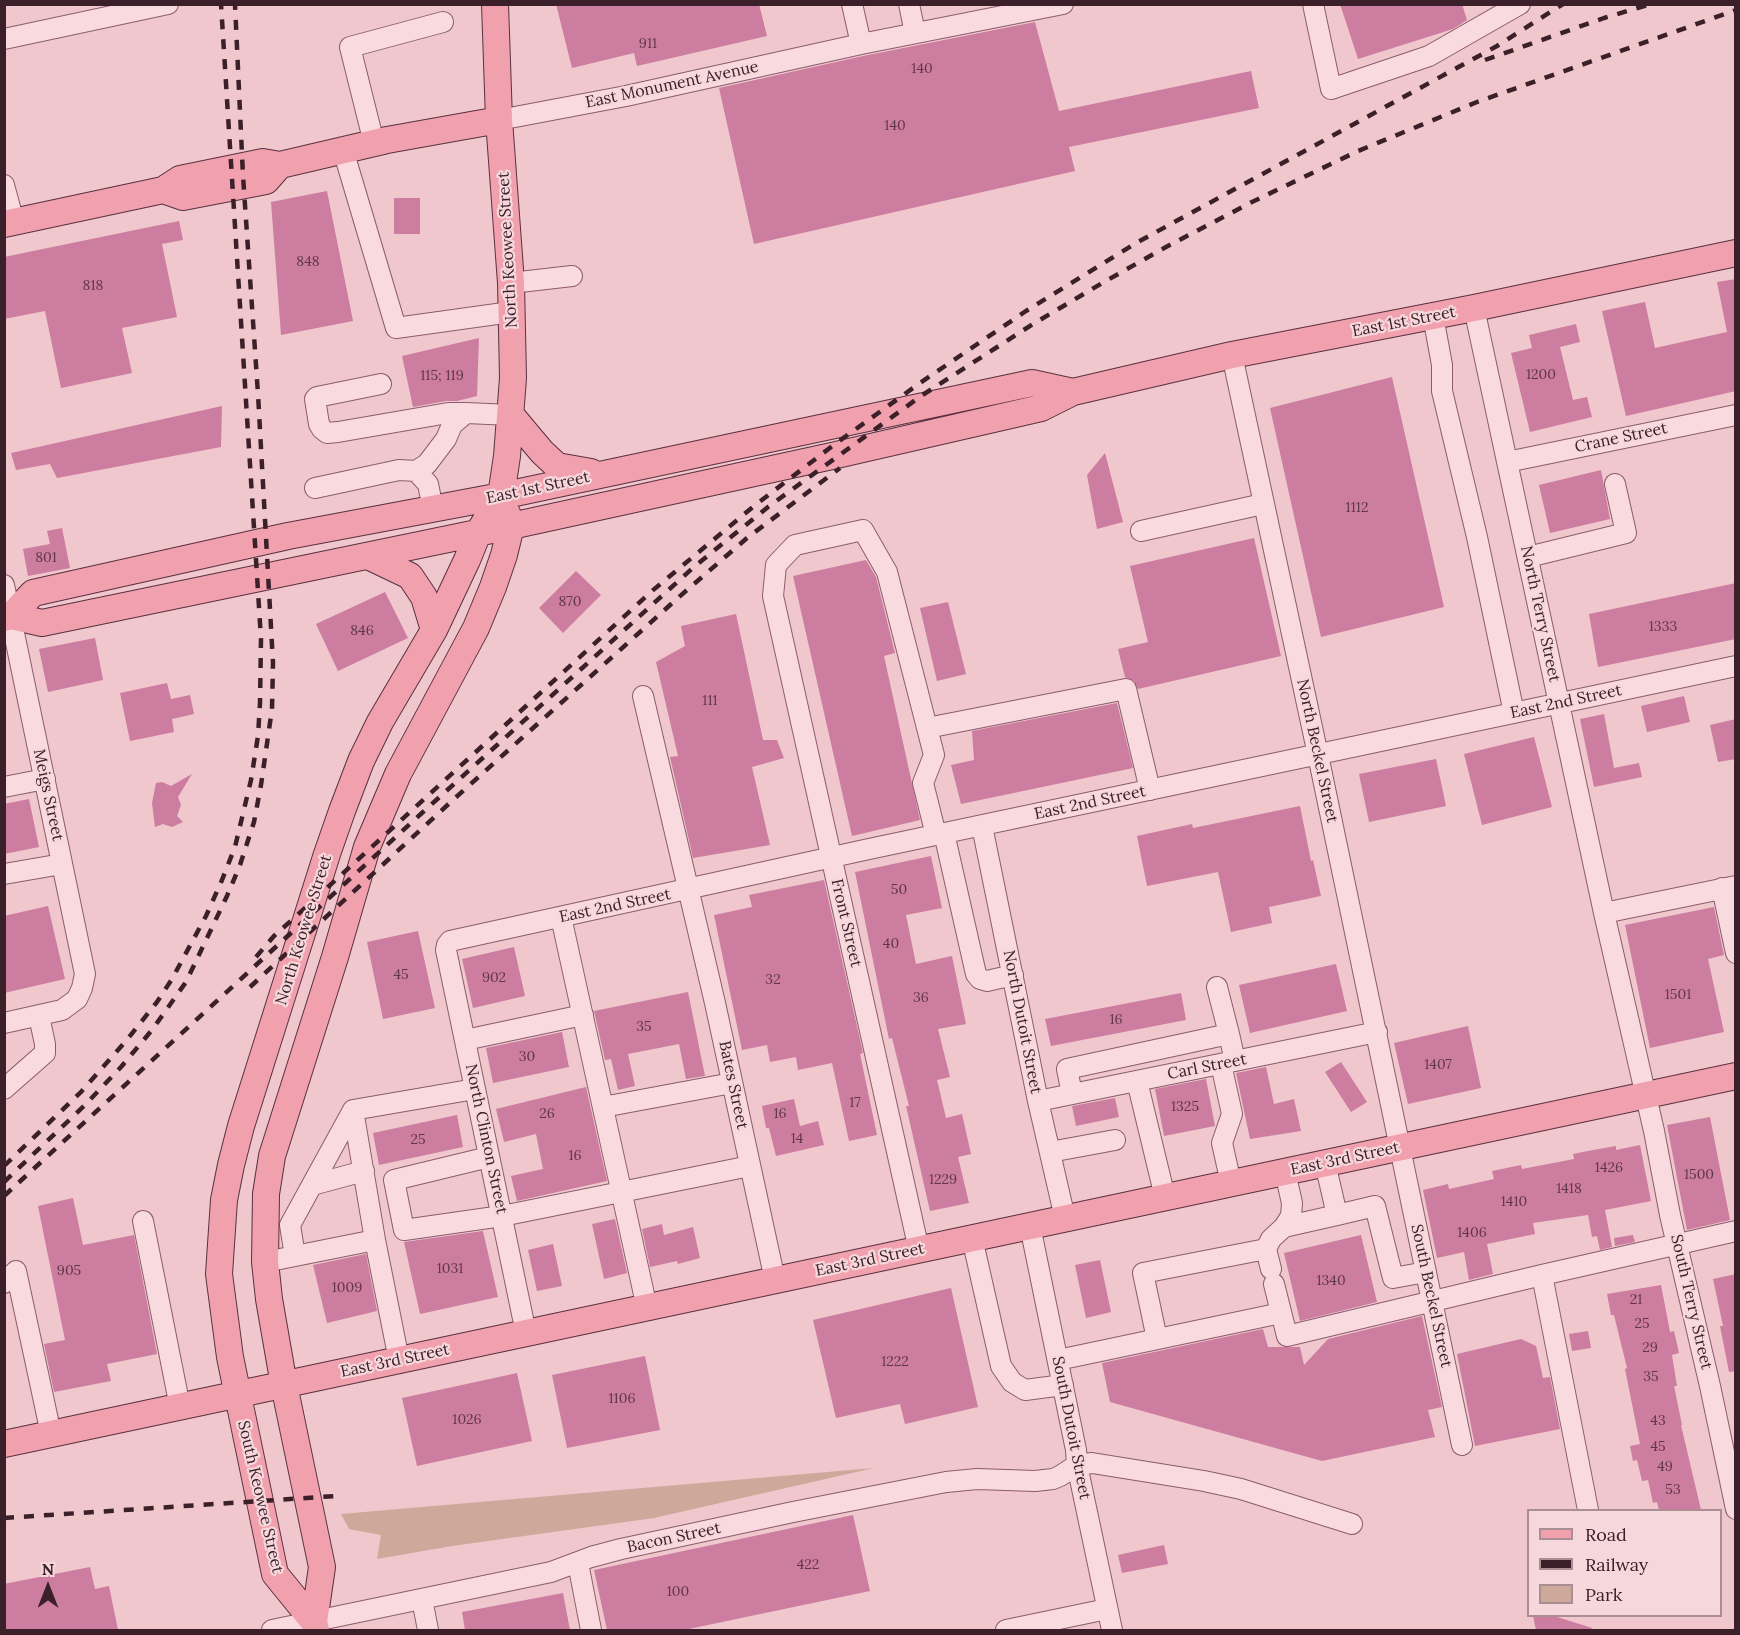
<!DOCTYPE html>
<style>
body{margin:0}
#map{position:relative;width:1740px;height:1635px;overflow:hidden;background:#efc7cd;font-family:Lora,serif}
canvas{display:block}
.frame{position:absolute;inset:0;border:6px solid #3b202a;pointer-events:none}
.legend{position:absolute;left:1527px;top:1509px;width:195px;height:108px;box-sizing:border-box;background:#f6d7db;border:2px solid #ab8e94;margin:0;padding:8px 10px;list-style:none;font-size:18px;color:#3b202a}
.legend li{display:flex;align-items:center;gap:12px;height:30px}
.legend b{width:30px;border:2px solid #ab8e94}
.north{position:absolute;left:18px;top:1557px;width:60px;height:60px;-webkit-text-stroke:4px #f6d7db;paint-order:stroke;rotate:0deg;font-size:16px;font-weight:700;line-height:24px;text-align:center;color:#3b202a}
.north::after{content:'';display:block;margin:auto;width:21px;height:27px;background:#3b202a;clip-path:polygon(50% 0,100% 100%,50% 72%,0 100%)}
</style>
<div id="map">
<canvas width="1740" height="1635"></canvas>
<div class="frame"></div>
<ul class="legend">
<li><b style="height:8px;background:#f1a0ad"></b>Road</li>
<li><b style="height:8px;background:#3b202a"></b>Railway</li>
<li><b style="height:16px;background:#cda99b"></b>Park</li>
</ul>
<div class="north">N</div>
</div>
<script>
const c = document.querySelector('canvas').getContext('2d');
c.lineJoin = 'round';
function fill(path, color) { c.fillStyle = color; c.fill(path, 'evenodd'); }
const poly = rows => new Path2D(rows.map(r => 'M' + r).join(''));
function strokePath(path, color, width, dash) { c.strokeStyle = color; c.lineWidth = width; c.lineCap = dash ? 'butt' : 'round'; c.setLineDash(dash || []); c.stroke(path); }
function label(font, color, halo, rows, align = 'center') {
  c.font = font + ' Lora,serif'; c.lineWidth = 4.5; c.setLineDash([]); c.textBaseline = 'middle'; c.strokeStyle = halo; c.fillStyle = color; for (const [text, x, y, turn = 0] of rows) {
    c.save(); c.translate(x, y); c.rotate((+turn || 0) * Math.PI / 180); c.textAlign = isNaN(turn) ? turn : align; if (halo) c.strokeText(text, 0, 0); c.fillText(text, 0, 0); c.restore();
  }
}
fill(poly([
 [874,1468,654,1518,452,1546,377,1559,381,1535,349,1529,341,1514]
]), '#cda99b');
fill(poly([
 [556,4,759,4,767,36,637,66,634,53,572,68],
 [1340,4,1462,4,1467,20,1453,29,1358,59],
 [1035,22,1059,111,1251,71,1259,108,1069,147,1075,171,754,244,719,88,863,56],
 [327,191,353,321,281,335,271,202],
 [394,198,420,198,420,234,394,234],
 [179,221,183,240,162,244,177,317,122,328,132,373,61,388,45,311,4,319,4,257],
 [1736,279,1736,391,1626,416,1602,311,1645,302,1655,348,1727,332,1717,282],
 [1576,324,1580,342,1560,347,1573,400,1587,397,1592,417,1530,432,1511,353,1532,348,1529,335],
 [479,338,477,396,457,401,446,401,413,407,402,356],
 [1392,377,1444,607,1321,637,1270,408],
 [222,406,221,447,57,478,50,464,16,470,11,453],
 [1105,453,1123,522,1097,529,1087,475],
 [1601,470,1610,519,1550,533,1539,485],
 [62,528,70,568,28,576,23,549,50,544,47,531],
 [1254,538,1281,656,1138,689,1134,681,1125,677,1118,649,1148,642,1130,566],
 [866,560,876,577,895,653,884,656,920,820,852,836,793,576],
 [576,571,601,595,563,633,539,608],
 [1736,583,1736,639,1598,667,1589,614],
 [385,592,408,638,338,671,316,624],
 [948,602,966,674,937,681,920,608],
 [736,614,763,740,777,740,784,758,752,767,770,845,693,858,670,757,678,756,656,662,685,646,681,626],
 [95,638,103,680,48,692,39,649],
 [167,683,171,699,190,695,194,714,172,719,174,732,130,741,120,693],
 [1684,696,1690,722,1647,732,1641,706],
 [1117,703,1133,768,961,804,951,765,974,760,972,731],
 [1604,714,1614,768,1639,763,1642,777,1594,787,1580,719],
 [1736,719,1736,759,1718,762,1710,725],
 [1534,737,1552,807,1482,825,1464,754],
 [1436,759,1446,806,1369,822,1359,774],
 [192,774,178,797,181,805,177,816,183,822,172,827,163,824,155,827,152,803,156,783,162,782,171,786],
 [29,799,39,847,4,854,4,804],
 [1300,806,1311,861,1313,860,1321,896,1269,907,1272,923,1231,932,1218,872,1147,886,1137,836,1192,824,1193,828],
 [931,856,942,908,906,915,916,964,952,956,966,1024,938,1029,950,1077,937,1080,946,1118,962,1114,971,1154,958,1157,969,1203,930,1211,906,1106,909,1106,892,1038,889,1039,855,872],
 [824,880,863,1053,860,1054,877,1135,849,1141,832,1063,798,1070,796,1057,770,1062,767,1045,742,1050,714,915,752,907,749,895],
 [48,906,65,979,4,993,4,916],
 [1714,907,1724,955,1708,959,1724,1032,1650,1048,1625,925],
 [418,931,435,1008,383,1019,367,942],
 [514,947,525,996,473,1008,462,959],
 [1336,964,1347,1011,1250,1033,1239,985],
 [688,992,705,1076,686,1079,679,1044,628,1054,635,1086,618,1090,611,1059,605,1060,594,1011],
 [1181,993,1186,1020,1051,1046,1045,1019],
 [1468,1026,1481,1088,1408,1104,1394,1043],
 [562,1032,569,1067,493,1083,486,1048],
 [1341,1062,1367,1102,1351,1112,1325,1072],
 [1266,1067,1274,1104,1294,1099,1301,1131,1250,1139,1236,1073],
 [1206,1079,1215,1126,1164,1136,1155,1089],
 [586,1087,607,1181,517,1201,511,1176,543,1169,536,1134,504,1142,496,1109],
 [1115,1098,1119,1117,1076,1126,1072,1106],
 [794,1099,800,1126,818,1121,824,1145,776,1156,769,1128,766,1128,762,1106],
 [457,1115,463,1147,379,1165,373,1133],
 [1710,1117,1730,1220,1687,1230,1667,1125],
 [1640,1145,1651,1201,1605,1210,1612,1247,1600,1250,1597,1236,1592,1237,1588,1215,1533,1223,1535,1234,1487,1244,1493,1274,1469,1280,1464,1252,1437,1258,1423,1190,1448,1184,1449,1189,1494,1179,1492,1171,1521,1165,1522,1169,1574,1159,1573,1154,1593,1150,1616,1146,1616,1150],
 [73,1198,83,1245,134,1235,157,1354,107,1364,111,1381,54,1392,44,1344,65,1340,38,1206],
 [615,1219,627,1273,604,1279,592,1224],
 [662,1224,664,1235,693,1227,700,1258,678,1264,677,1261,650,1267,642,1229],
 [483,1231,498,1297,420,1314,404,1242],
 [1361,1235,1377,1302,1300,1321,1284,1253],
 [1633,1235,1635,1242,1615,1246,1614,1238],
 [553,1244,562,1286,537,1291,528,1250],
 [366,1254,377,1311,327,1323,313,1265],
 [1100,1260,1111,1312,1086,1318,1075,1265],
 [1736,1274,1736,1371,1729,1372,1720,1326,1723,1326,1713,1279],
 [1661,1285,1670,1332,1674,1331,1679,1353,1672,1355,1677,1386,1674,1386,1682,1425,1681,1425,1701,1510,1659,1510,1657,1502,1653,1503,1648,1480,1642,1481,1637,1460,1633,1461,1630,1446,1640,1444,1625,1369,1627,1368,1614,1315,1611,1315,1607,1294],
 [951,1288,978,1407,905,1424,900,1404,836,1418,813,1320],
 [1422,1316,1442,1407,1428,1410,1435,1437,1322,1461,1110,1402,1102,1363,1263,1329,1268,1347,1300,1347,1304,1365,1328,1339],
 [1588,1331,1591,1348,1572,1351,1569,1334],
 [1521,1339,1536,1346,1543,1378,1550,1377,1560,1429,1475,1446,1457,1354],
 [645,1356,660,1430,567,1448,552,1375],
 [517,1373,532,1441,417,1466,402,1398],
 [853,1515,870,1591,684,1630,607,1630,594,1570],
 [1164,1545,1168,1564,1122,1573,1118,1555],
 [90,1567,95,1589,109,1586,118,1630,4,1630,4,1584],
 [563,1593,570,1630,465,1630,462,1612],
 [1533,1616,1554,1616,1592,1628,1591,1630,1536,1630]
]), '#cd7d9f');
const minor = poly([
 [852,4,861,44],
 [909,4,915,33],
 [1313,4,1331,89,1429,56,1520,4],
 [4,39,168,4],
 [499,120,626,96,861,44,1063,4],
 [374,143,350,47,443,22],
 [343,150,396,328,511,312],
 [4,185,14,222],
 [511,283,572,276],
 [1474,308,1604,913,1654,1131,1670,1215,1710,1386,1736,1509],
 [1433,316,1442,365,1442,391,1477,537,1514,713],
 [1232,355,1318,755,1462,1445],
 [381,384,317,397,315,399,319,424,322,429,327,433,338,432,448,413,466,413],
 [1507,462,1736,415],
 [416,471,427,464,446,439,452,425,466,413,511,415],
 [315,488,399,470,416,471,428,484,433,509],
 [1141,531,1263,504],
 [1528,557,1626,533,1615,484],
 [4,585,85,974,82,988,77,999,62,1010,4,1023],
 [643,696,715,1003,775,1280],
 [927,728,1126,689,1150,790],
 [4,787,45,779],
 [982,826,1038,1101,1065,1218],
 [944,833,976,974,980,979,987,981,1013,975],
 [4,874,62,864],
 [1722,888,1736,953],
 [1604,913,1736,886],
 [561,917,647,1308],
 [1217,987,1229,1034],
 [465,1040,583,1015],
 [1221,1064,1232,1114,1222,1143,1231,1183],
 [1137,1081,1165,1197],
 [4,1089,45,1053,45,1044,39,1016],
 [1072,1094,1067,1069,1229,1034,1235,1061],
 [1038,1101,1377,1032],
 [603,1107,732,1083],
 [353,1110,375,1240],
 [353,1110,475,1089],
 [1050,1152,1115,1140],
 [489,1157,394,1180,404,1230,502,1216,750,1166],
 [1325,1163,1337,1215,1375,1206,1393,1278,1426,1272],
 [312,1185,364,1171],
 [143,1221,180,1407],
 [1030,1226,1076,1450,1077,1465,1112,1630],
 [1284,1227,1337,1215],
 [972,1238,1001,1366,1012,1382,1025,1390,1063,1385],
 [919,1250,773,596,776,565,795,545,863,530,887,572,934,755,923,783,936,835],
 [295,1256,290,1225,353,1110],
 [265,1262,375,1240,399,1360],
 [1271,1269,1266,1249,1271,1239,1284,1227,1291,1216,1292,1203,1285,1172],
 [1542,1275,1588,1510],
 [4,1283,16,1271,51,1434],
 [1274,1284,1287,1336,1542,1275,1736,1231],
 [526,1333,446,950,447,945,450,941,869,849,1736,666],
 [1157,1339,1143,1273,1266,1249],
 [1058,1360,1281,1313],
 [578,1563,591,1630],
 [422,1599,428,1630],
 [272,1630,551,1572,591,1557,621,1549,793,1512,946,1482,977,1479,1035,1481,1053,1479,1060,1476,1077,1465,1092,1463,1204,1481,1241,1489,1352,1524],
 [1006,1630,1107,1609]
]);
const major = poly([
 [163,190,183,197,266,181,280,165],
 [4,224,163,190,180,179,263,162,280,165,387,140,499,120],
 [511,415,542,452,557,466,591,472],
 [368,556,410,576,424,597,434,630],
 [11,616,33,593,288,536,501,496,1032,383,1073,392],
 [4,618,11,616,42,623,511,526,832,456,1041,408,1073,392,1232,355,1474,308,1736,253],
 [4,1444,1736,1076],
 [314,1622,275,1574,230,1357,219,1274,224,1200,231,1165,241,1126,327,854,342,811,361,761,380,722,434,630,467,560,478,533,501,496,507,456,513,378,511,283,499,120,495,4],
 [316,1630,314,1622,322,1567,284,1385,269,1299,265,1262,266,1194,272,1156,335,957,367,847,398,774,476,628,493,587,504,555,511,526,507,513]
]);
strokePath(minor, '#8b5c6b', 22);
strokePath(major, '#593040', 28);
strokePath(minor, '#f9dbdf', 20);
strokePath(major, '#f1a0ad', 26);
strokePath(poly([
 [1485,60,1604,18,1651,4],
 [256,957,274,936,294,918,652,591,754,506,835,444,920,383,1026,311,1136,243,1497,46,1563,4],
 [250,987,454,799,679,597,747,538,840,468],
 [4,1166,81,1092,126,1041,157,1002,172,979,206,916,222,880,235,847,251,780,258,736,260,703,261,639,221,4],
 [4,1182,84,1106,121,1067,152,1030,186,982,227,896,240,865,254,822,261,785,272,709,273,663,258,394,243,176,235,4],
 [4,1196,423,812,695,566,768,507,921,396,1033,324,1104,282,1166,247,1252,202,1358,151,1477,102,1736,10],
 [4,1518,336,1496]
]), '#3b202a', 4.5, [10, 10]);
label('14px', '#603747', null, [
 ["911",648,44],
 ["140",922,69],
 ["140",895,126],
 ["848",308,262],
 ["818",93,286],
 ["1200",1541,375],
 ["115; 119",442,376],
 ["1112",1357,508],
 ["801",46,558],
 ["870",570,602],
 ["1333",1663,627],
 ["846",362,631],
 ["111",710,701],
 ["50",899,890],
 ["40",891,944],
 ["45",401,975],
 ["902",494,978],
 ["32",773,980],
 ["1501",1678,995],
 ["36",921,998],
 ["16",1116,1020],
 ["35",644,1027],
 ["30",527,1057],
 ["1407",1438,1065],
 ["17",855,1103],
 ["1325",1185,1107],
 ["26",547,1114],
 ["16",780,1114],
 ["14",797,1139],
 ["25",418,1140],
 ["16",575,1156],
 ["1426",1609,1168],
 ["1500",1699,1175],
 ["1229",943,1180],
 ["1418",1569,1189],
 ["1410",1514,1202],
 ["1406",1472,1233],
 ["1031",450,1269],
 ["905",69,1271],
 ["1340",1331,1281],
 ["1009",347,1288],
 ["21",1636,1300],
 ["25",1642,1324],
 ["29",1650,1348],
 ["1222",895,1362],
 ["35",1651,1377],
 ["1106",622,1399],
 ["1026",467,1420],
 ["43",1658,1421],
 ["45",1658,1447],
 ["49",1665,1467],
 ["53",1673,1490],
 ["422",808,1565],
 ["100",678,1592]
]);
label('16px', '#3b202a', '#f6d7db', [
 ["East Monument Avenue",672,85,-12],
 ["North Keowee Street",508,250,-93],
 ["East 1st Street",1404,322,-11],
 ["Crane Street",1621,438,-12],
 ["East 1st Street",538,488,-12],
 ["North Terry Street",1540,614,78],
 ["East 2nd Street",1566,702,-12],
 ["North Beckel Street",1317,751,78],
 ["Meigs Street",48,795,78],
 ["East 2nd Street",1090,803,-12],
 ["East 2nd Street",615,906,-12],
 ["Front Street",846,923,77],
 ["North Keowee Street",304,930,-73],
 ["North Dutoit Street",1022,1022,79],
 ["Carl Street",1207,1067,-11],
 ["Bates Street",733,1085,78],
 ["North Clinton Street",486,1139,78],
 ["East 3rd Street",1345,1159,-12],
 ["East 3rd Street",870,1260,-12],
 ["South Beckel Street",1431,1296,78],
 ["South Terry Street",1691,1302,77],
 ["East 3rd Street",395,1361,-12],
 ["South Dutoit Street",1071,1428,79],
 ["South Keowee Street",260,1497,77],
 ["Bacon Street",674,1538,-12]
]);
</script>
